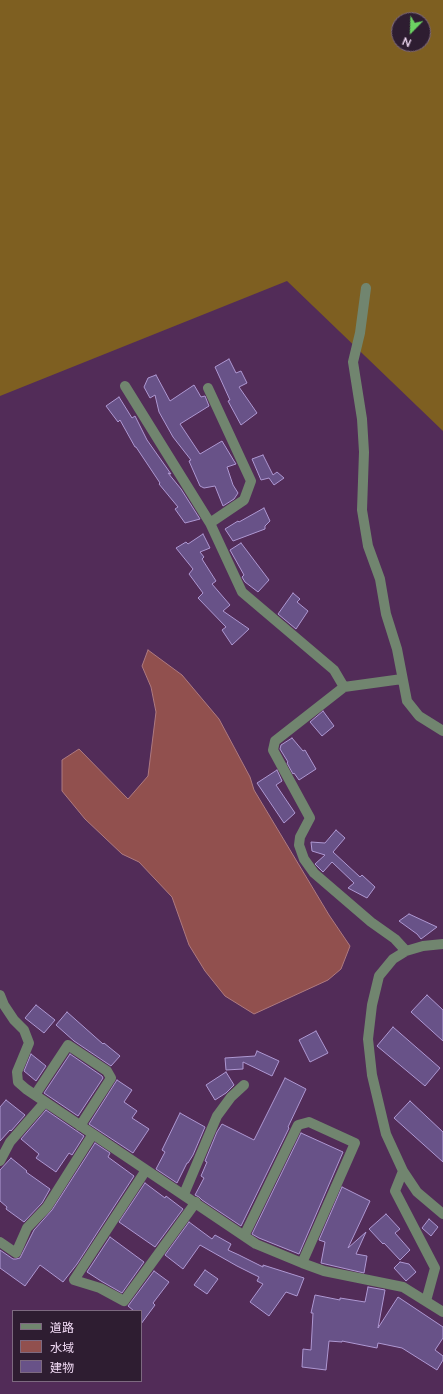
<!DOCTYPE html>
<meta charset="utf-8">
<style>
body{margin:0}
#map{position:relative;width:443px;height:1394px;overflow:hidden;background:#522c58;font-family:Lato,"Noto Sans JP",sans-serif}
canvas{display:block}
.legend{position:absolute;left:12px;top:1310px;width:130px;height:72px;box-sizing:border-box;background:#2e1d31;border:1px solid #7d6980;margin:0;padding:5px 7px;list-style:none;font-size:12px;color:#f3dcf6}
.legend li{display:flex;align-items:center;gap:8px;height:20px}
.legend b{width:20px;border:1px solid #7d6980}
.north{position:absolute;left:391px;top:12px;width:40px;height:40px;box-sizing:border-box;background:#2e1d31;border:1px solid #7d6980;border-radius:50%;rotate:203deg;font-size:11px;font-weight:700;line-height:16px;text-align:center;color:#f3dcf6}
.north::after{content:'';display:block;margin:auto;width:14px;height:18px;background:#6cd362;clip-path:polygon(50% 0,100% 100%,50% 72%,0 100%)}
</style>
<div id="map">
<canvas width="443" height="1394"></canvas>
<ul class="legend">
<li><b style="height:5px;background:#71856f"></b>道路</li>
<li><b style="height:11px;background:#91504e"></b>水域</li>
<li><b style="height:11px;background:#685288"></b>建物</li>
</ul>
<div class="north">N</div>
</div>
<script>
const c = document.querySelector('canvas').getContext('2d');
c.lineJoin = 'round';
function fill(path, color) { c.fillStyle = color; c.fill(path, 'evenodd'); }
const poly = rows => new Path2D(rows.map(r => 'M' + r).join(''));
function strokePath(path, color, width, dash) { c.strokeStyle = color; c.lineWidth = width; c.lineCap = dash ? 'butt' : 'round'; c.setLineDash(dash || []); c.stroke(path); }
fill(poly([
 [0,0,443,0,443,431,287,281,0,396],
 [399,20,423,20,423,44,399,44]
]), '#7e5f21');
const water = poly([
 [148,650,182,675,219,719,250,777,254,790,329,915,350,946,341,969,328,980,254,1014,225,996,205,971,189,945,172,897,139,862,122,854,85,819,62,791,62,760,79,749,128,799,148,776,156,712,151,687,142,666,148,650]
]);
fill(water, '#91504e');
strokePath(water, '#ae7a80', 1);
const building = poly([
 [229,359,236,373,241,371,247,383,239,387,257,413,241,425,228,401,230,400,215,367,229,359],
 [156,375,170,401,194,385,201,397,205,396,209,406,180,424,200,454,222,441,234,461,236,464,227,467,233,485,238,493,234,499,223,506,215,486,204,488,200,486,189,461,191,460,173,437,159,412,155,395,150,398,144,387,148,378,156,375],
 [119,397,132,418,135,416,147,440,171,474,168,473,181,489,200,519,185,523,175,509,178,507,159,484,160,483,136,447,135,447,120,420,118,422,106,406,119,397],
 [263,455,273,475,277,472,284,478,274,485,269,478,261,480,252,459,263,455],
 [264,508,270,521,265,526,265,529,233,541,225,529,238,521,239,522,264,508],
 [203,534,210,548,200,552,204,557,202,559,216,581,212,584,230,605,223,611,249,629,232,645,222,630,226,627,198,598,203,593,189,574,193,569,176,548,186,542,188,544,203,534],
 [241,543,269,580,258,592,245,582,242,577,244,575,230,550,241,543],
 [293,593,300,599,297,602,308,611,296,629,278,614,293,593],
 [323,711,334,726,322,736,310,722,323,711],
 [292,738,303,751,305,750,316,769,299,780,294,773,293,774,287,763,288,762,280,749,281,745,292,738],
 [277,770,282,781,276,785,295,813,284,823,257,783,277,770],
 [336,830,345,838,333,852,360,877,362,875,375,887,367,898,348,888,354,883,332,862,323,872,315,864,325,855,312,851,311,842,325,843,336,830],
 [409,914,437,927,421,939,417,934,399,921,409,914],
 [427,995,443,1010,443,1041,411,1012,427,995],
 [36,1005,55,1020,44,1033,25,1018,36,1005],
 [67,1012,103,1044,104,1043,120,1056,111,1066,74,1041,56,1025,67,1012],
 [393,1027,440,1068,425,1086,377,1046,393,1027],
 [316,1031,328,1053,310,1062,299,1040,316,1031],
 [257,1051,279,1061,272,1076,243,1062,243,1069,226,1070,225,1058,255,1056,257,1051],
 [31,1054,46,1066,36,1081,24,1071,31,1054],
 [70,1054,102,1076,103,1078,78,1116,44,1093,70,1054],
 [226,1072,234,1085,226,1093,215,1100,206,1085,226,1072],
 [285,1078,306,1089,288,1127,289,1128,241,1226,202,1200,199,1197,195,1195,204,1178,201,1176,207,1162,205,1161,217,1132,222,1124,254,1140,285,1078],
 [117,1080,132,1090,124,1102,137,1111,132,1118,149,1129,133,1153,89,1124,117,1080],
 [6,1100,25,1115,11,1131,10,1130,0,1141,0,1107,6,1100],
 [410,1101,443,1132,443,1162,394,1118,410,1101],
 [46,1110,84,1136,72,1155,69,1153,56,1172,36,1158,39,1154,21,1139,46,1110],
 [180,1113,205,1127,193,1155,188,1163,187,1163,177,1183,156,1169,165,1152,162,1150,180,1113],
 [301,1133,343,1152,299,1254,259,1238,252,1234,301,1133],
 [95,1143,110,1153,108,1157,134,1176,77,1264,63,1282,40,1265,25,1286,0,1268,0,1250,13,1259,16,1259,20,1258,34,1230,52,1210,95,1143],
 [11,1158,27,1171,26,1172,50,1189,42,1203,24,1222,6,1209,7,1207,0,1201,0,1170,11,1158],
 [145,1183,165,1198,166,1196,183,1209,155,1247,119,1222,145,1183],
 [342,1187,370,1201,348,1248,366,1232,356,1254,367,1256,364,1273,321,1263,325,1242,319,1240,342,1187],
 [386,1214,400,1229,395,1233,410,1250,400,1260,384,1243,383,1244,369,1229,386,1214],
 [429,1219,438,1227,431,1236,422,1228,429,1219],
 [189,1222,212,1239,215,1235,231,1244,228,1250,239,1255,263,1267,263,1265,304,1278,297,1296,286,1292,269,1316,250,1302,263,1284,257,1281,259,1277,237,1266,200,1245,183,1269,165,1255,189,1222],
 [110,1237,144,1262,122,1293,101,1281,87,1272,110,1237],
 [400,1262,409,1264,416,1272,406,1281,394,1268,400,1262],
 [205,1270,218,1279,207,1294,194,1285,205,1270],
 [154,1271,169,1282,153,1303,155,1305,141,1324,141,1311,134,1311,128,1306,154,1271],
 [368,1287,385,1290,378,1328,398,1297,443,1327,443,1338,435,1350,443,1356,443,1360,437,1370,402,1348,378,1343,377,1348,342,1341,342,1342,329,1341,326,1370,302,1367,303,1349,311,1350,313,1313,311,1313,315,1295,340,1300,340,1298,365,1302,368,1287]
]);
fill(building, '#685288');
strokePath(building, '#ae98d2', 1);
strokePath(poly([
 [366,288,360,333,353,362,362,419,364,452,362,510,368,546,380,579,386,614,397,649,407,701,419,716,443,731],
 [125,386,210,523,242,592,334,670,344,687],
 [208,388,251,481,244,500,210,523],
 [402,679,344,687,275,741,273,750,310,818,300,837,299,845,304,859,314,873,371,922,395,939,406,951],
 [443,944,423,946,406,951,393,959,379,976,372,1005,368,1039,372,1075,386,1134,403,1171,417,1192,443,1214],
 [0,995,4,1005,14,1020,24,1030,29,1043,17,1072,18,1082,26,1089,256,1244,302,1263,324,1271,403,1287,443,1312],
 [35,1095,68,1045,107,1071,111,1078,80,1126],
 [0,1161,10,1142,45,1102],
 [146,1170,74,1280,100,1288,124,1301,196,1202],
 [403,1171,395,1191,435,1268,426,1301],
 [184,1194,217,1116,231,1097,244,1085],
 [244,1236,298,1125,309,1122,355,1143,302,1263],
 [0,1242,16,1253,27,1228,47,1207,93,1134]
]), '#71856f', 10);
</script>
